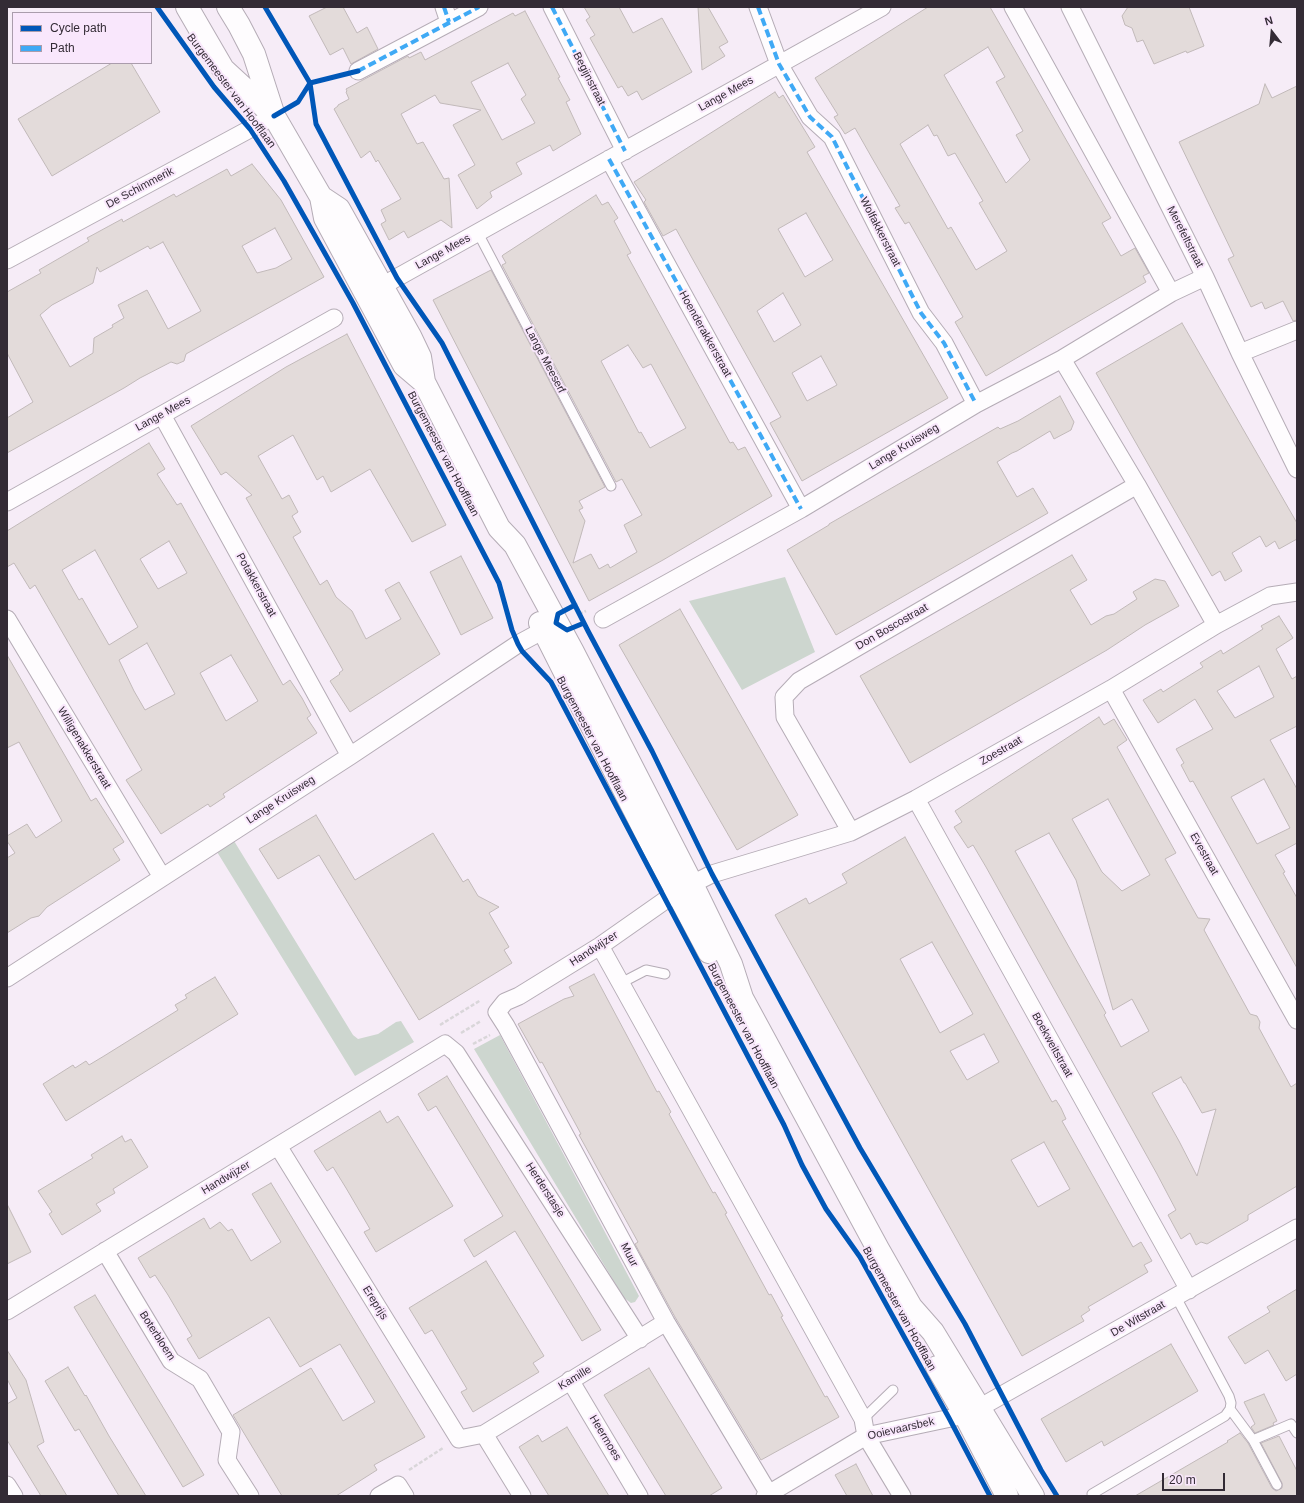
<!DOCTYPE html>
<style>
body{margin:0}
#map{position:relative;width:1304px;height:1503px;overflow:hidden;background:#f6ecf7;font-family:Arial,sans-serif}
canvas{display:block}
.frame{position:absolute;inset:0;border:8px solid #332b35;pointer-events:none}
.legend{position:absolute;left:12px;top:12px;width:140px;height:52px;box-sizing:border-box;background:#f9e7fc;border:1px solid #aa9cac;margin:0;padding:5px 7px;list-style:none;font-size:12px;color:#332b35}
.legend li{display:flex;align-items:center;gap:8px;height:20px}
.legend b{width:20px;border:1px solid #aa9cac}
.north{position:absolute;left:1252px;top:12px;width:40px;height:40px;-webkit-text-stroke:3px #f9e7fc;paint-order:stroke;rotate:344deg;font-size:11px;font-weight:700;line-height:16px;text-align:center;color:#332b35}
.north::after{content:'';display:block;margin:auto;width:14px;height:18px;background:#332b35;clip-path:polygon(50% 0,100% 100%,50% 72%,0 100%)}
.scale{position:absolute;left:1162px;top:1473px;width:63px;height:18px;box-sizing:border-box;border:2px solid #332b35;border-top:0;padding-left:5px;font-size:12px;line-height:14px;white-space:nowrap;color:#332b35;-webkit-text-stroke:3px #f9e7fc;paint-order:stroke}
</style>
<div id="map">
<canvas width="1304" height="1503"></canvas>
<div class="frame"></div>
<ul class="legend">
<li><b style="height:5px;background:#0057b8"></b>Cycle path</li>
<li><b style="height:5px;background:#3fa9f5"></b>Path</li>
</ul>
<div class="north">N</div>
<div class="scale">20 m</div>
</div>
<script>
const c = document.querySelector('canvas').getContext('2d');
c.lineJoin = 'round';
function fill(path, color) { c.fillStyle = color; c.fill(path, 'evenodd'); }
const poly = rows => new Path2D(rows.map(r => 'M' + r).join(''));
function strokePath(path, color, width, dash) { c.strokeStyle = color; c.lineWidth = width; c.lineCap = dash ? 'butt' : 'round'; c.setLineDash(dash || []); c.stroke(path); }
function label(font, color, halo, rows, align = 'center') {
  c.font = font + ' Arial,sans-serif'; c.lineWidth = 4; c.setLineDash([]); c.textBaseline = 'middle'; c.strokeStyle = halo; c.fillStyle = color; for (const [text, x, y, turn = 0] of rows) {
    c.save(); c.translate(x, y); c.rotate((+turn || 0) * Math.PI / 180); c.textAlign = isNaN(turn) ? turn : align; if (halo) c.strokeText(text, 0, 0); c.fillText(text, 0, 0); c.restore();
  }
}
fill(poly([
 [785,577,815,652,742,690,689,601],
 [231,836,353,1035,358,1039,378,1034,396,1022,401,1021,414,1042,355,1076,214,847],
 [500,1035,639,1296,635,1302,631,1303,624,1298,474,1049]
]), '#cdd6cf');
const building = poly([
 [327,7,343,7,357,33,367,27,378,49,351,64,343,48,330,55,309,16,327,7],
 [584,7,619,7,633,33,662,18,692,72,642,100,637,91,628,96,622,86,618,88,590,38,595,35,586,20,590,17,584,7],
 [698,7,708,7,728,42,719,47,725,56,702,70,698,7],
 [928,7,990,7,1111,218,1102,223,1121,256,1135,248,1149,273,1143,276,1146,282,986,376,955,322,963,317,909,222,905,224,895,208,900,206,872,158,855,128,845,134,834,117,838,115,815,78,928,7],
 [988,47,1005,77,996,82,1023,131,1016,135,1030,160,1006,183,944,75,988,47],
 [928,125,934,136,937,135,948,156,955,153,983,201,979,203,1007,251,976,270,951,227,948,229,900,144,928,125],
 [1128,7,1189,7,1204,46,1187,53,1186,51,1154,64,1143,40,1137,42,1132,28,1125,25,1122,16,1128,7],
 [525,11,560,77,558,78,570,100,566,102,581,134,553,151,550,145,516,163,522,174,490,192,492,197,477,209,458,175,475,165,453,125,481,110,440,103,435,95,401,114,417,144,423,142,444,179,449,178,452,228,441,220,408,238,404,231,389,240,381,224,386,221,381,210,401,199,378,160,376,162,370,151,361,158,334,109,338,106,338,105,349,99,346,92,347,91,346,89,408,56,409,58,421,52,425,60,513,13,515,16,525,11],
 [508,63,526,95,521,99,535,123,502,140,471,82,508,63],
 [112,63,131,63,160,112,52,176,18,119,112,63],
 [1265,84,1272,98,1297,86,1297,320,1293,321,1283,301,1265,309,1262,302,1251,307,1228,259,1234,256,1179,142,1259,104,1265,84],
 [775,92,779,98,783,95,815,147,807,152,948,398,802,481,770,423,781,417,692,258,676,229,663,236,644,202,646,200,634,182,775,92],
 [806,213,833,260,805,277,778,229,806,213],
 [783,293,801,325,774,342,757,311,783,293],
 [821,356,837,385,807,401,792,373,821,356],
 [252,164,281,200,324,277,186,354,184,361,177,364,171,362,140,378,124,388,7,453,7,418,33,402,7,353,7,292,41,273,39,270,89,241,87,238,122,219,123,222,174,194,176,197,227,169,231,176,252,164],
 [275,228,292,259,276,268,257,273,242,246,275,228],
 [163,242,201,311,168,329,147,290,118,305,124,318,112,325,113,327,94,338,93,353,70,367,40,315,52,305,93,283,97,267,100,272,148,246,150,249,163,242],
 [596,195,602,205,608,202,618,218,614,221,631,253,627,255,730,443,733,442,738,450,745,447,772,496,663,560,589,601,433,300,491,270,605,487,579,501,583,508,579,510,585,521,573,563,591,554,599,569,608,564,610,568,637,552,624,525,642,515,622,479,616,482,502,265,506,263,502,256,503,255,596,195],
 [628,345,643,368,651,364,686,428,650,448,641,432,639,433,601,361,628,345],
 [1182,323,1297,523,1297,539,1279,549,1275,541,1266,547,1260,536,1232,553,1242,571,1225,581,1220,571,1212,576,1096,373,1182,323],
 [347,334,446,525,412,542,370,469,331,492,323,476,317,480,293,435,258,456,282,499,289,495,298,512,292,516,301,532,293,537,320,585,327,580,336,597,352,611,366,639,401,619,385,590,399,582,440,654,350,712,330,681,340,674,339,673,343,670,246,498,252,495,226,472,221,475,191,426,286,367,347,334],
 [1060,396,1074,422,1071,430,1054,439,1050,431,1017,451,1012,453,997,462,1017,497,1033,488,1048,513,836,635,787,550,829,525,829,524,998,427,1000,429,1018,421,1060,396],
 [149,443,165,469,157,474,177,505,181,503,283,685,290,680,302,698,311,715,307,718,317,733,223,794,225,797,210,807,208,804,161,834,126,780,142,770,35,585,30,589,14,563,7,567,7,531,149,443],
 [169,541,187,573,158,589,140,559,169,541],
 [95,550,138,627,109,645,82,598,79,600,62,570,95,550],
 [147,643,175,694,145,710,134,691,119,660,147,643],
 [231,655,258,701,226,721,200,673,231,655],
 [1072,555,1087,580,1070,590,1091,625,1106,616,1114,614,1137,599,1133,592,1155,579,1165,581,1179,606,1145,625,1107,650,910,763,860,676,1072,555],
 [461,556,493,618,461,635,430,572,461,556],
 [680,609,798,815,737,850,619,645,680,609],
 [1279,616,1293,638,1276,649,1292,679,1297,676,1297,726,1270,740,1297,789,1297,843,1275,855,1285,872,1283,873,1297,898,1297,968,1193,781,1190,782,1181,765,1184,763,1176,749,1213,729,1195,699,1158,723,1143,700,1161,689,1163,692,1182,680,1203,667,1200,663,1221,650,1223,654,1263,629,1261,626,1279,616],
 [1259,666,1274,697,1235,718,1217,691,1259,666],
 [1264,779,1290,828,1257,844,1231,797,1264,779],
 [7,655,91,801,96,798,124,842,113,849,120,860,47,907,39,916,31,918,7,933,7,858,15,853,7,841,7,836,27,824,36,838,62,821,19,742,7,748,7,655],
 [1099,717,1104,725,1114,719,1127,740,1117,747,1176,853,1165,859,1198,918,1210,919,1204,930,1250,1014,1257,1016,1260,1022,1259,1028,1291,1087,1297,1083,1297,1186,1248,1215,1248,1220,1207,1244,1201,1242,1196,1245,1190,1233,1181,1239,1168,1215,1176,1210,1157,1174,986,867,973,845,968,848,954,827,962,822,955,811,1099,717],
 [1108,799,1150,875,1122,891,1102,872,1072,819,1108,799],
 [1049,833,1076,880,1113,1010,1132,999,1149,1031,1121,1047,1104,1015,1106,1013,1015,851,1049,833],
 [1181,1077,1184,1083,1185,1083,1202,1113,1216,1109,1197,1176,1179,1141,1152,1093,1181,1077],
 [316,815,355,880,433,833,463,882,468,879,478,896,499,907,489,913,509,947,504,950,512,963,419,1020,319,855,278,879,259,849,316,815],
 [905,837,1052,1102,1056,1100,1061,1108,1066,1119,1062,1121,1133,1247,1141,1242,1152,1261,1144,1265,1148,1272,1088,1307,1090,1310,1081,1316,1084,1321,1022,1356,775,915,806,898,809,904,847,883,842,874,905,837],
 [932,942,973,1014,940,1033,900,959,932,942],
 [984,1034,999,1062,967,1080,950,1051,984,1034],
 [1044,1142,1070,1189,1038,1207,1011,1160,1044,1142],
 [594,974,657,1092,659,1091,671,1112,669,1114,713,1193,715,1192,727,1213,725,1214,769,1295,771,1294,783,1316,781,1317,825,1397,827,1396,839,1417,761,1460,675,1317,635,1244,638,1242,579,1135,581,1134,542,1062,540,1063,518,1024,564,999,574,996,569,987,594,974],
 [215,977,238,1014,66,1121,43,1084,73,1065,75,1068,86,1061,89,1065,104,1056,178,1010,175,1005,187,998,185,995,215,977],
 [447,1076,601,1330,582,1341,515,1231,474,1257,464,1240,503,1216,436,1106,428,1111,418,1094,447,1076],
 [380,1111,387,1123,398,1116,453,1206,376,1252,364,1232,370,1229,346,1188,333,1167,327,1171,314,1151,380,1111],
 [122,1136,125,1142,131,1139,148,1167,113,1189,115,1193,96,1204,101,1211,62,1235,49,1214,52,1212,38,1191,93,1158,91,1155,122,1136],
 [271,1183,425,1437,374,1465,377,1470,336,1496,282,1496,233,1415,311,1368,343,1421,375,1402,340,1344,300,1367,269,1317,199,1359,187,1339,192,1336,168,1295,155,1275,150,1278,138,1258,204,1218,210,1229,220,1222,228,1231,232,1229,251,1261,281,1242,252,1194,271,1183],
 [7,1204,31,1252,7,1264,7,1204],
 [486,1261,544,1356,533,1363,539,1372,473,1412,461,1392,467,1389,432,1330,425,1334,409,1308,486,1261],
 [1297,1289,1297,1374,1286,1381,1268,1350,1245,1364,1228,1337,1270,1312,1267,1307,1297,1289],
 [95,1295,204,1475,183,1487,74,1307,95,1295],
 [1171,1344,1198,1391,1104,1446,1102,1441,1066,1462,1041,1419,1171,1344],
 [7,1350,26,1380,44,1442,37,1446,67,1496,41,1496,7,1440,7,1404,17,1398,7,1379,7,1350],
 [68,1367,85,1396,86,1395,109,1436,146,1496,119,1496,79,1429,75,1431,45,1381,68,1367],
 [649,1368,722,1488,709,1496,666,1496,604,1395,649,1368],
 [1264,1394,1277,1421,1273,1423,1274,1425,1255,1433,1251,1427,1255,1424,1244,1402,1264,1394],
 [567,1427,592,1468,609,1496,549,1496,519,1447,538,1435,542,1442,567,1427],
 [1240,1433,1248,1443,1272,1488,1276,1491,1282,1488,1282,1483,1261,1443,1279,1436,1297,1471,1297,1496,1135,1496,1228,1442,1227,1441,1240,1433],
 [856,1464,866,1483,873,1496,847,1496,835,1475,856,1464]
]);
fill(building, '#e3dbda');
strokePath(building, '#c1b9b9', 1);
const service = poly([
 [478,233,611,486],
 [621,983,646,970,665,974],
 [1230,1409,1253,1440,1277,1485],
 [863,1419,893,1390],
 [1253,1440,1291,1424,1297,1433],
 [1092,1494,1225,1416,1230,1409,1231,1403,1229,1396,1176,1297]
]);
const minor = poly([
 [444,7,449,22],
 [552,7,625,151],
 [758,7,779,64,810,117,832,137,921,313,944,343,976,404],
 [1013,7,1171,293],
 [1070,7,1205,277,1240,353,1297,469],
 [358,71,479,7],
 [609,159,801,509],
 [7,260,274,116],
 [373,291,882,7],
 [1240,353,1297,330],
 [1062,359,1137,485,1216,625],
 [162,415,350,756],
 [7,502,334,318],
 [7,619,162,877],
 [603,619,801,509,976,404,1062,359,1171,293,1205,277],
 [1111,689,1297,1020],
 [916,799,1189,1290],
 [851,832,785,717,784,697,799,681,1137,485],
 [600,946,863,1419,866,1436,902,1496],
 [7,978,350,756,518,644,555,624],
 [278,1146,459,1439,484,1434,666,1322],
 [105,1251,171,1361,200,1379,231,1432,227,1460,250,1496],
 [7,1311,445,1044,456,1053,640,1339],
 [570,1380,639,1496],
 [484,1434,522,1496],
 [7,1485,14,1496],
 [769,1494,666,1322,506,1026,497,1012,505,1002,519,996,600,946,677,892,692,884,712,874,851,832,916,799,1111,689,1216,625,1270,596,1297,592],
 [379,1496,398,1485,405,1496],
 [765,1496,866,1436,965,1415,979,1408,1297,1228]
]);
const secondary = poly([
 [187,7,223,69,272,114],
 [228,7,239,25,254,54,274,116,321,197,325,218,404,365,424,382],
 [321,197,339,209,410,336,420,357,424,382,499,528,515,545,573,652,692,884,731,964,742,998,878,1249,911,1307,933,1332,1033,1496],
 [540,623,654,849,709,952],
 [937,1367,965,1415,1007,1496]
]);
strokePath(service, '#b5acb6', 11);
strokePath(minor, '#b5acb6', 19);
strokePath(secondary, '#b5acb6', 24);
strokePath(poly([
 [579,614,586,611],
 [440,1025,481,1000],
 [461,1033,481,1021],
 [473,1044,490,1035],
 [409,1470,443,1448]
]), '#d9d6d9', 2.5, [4, 2]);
strokePath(service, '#fefcfe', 9);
strokePath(minor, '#fefcfe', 17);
strokePath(secondary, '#fefcfe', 22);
strokePath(poly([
 [444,7,449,22],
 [552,7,625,151],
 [758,7,779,64,810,117,832,137,921,313,944,343,976,404],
 [358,71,479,7],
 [609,159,801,509]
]), '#3fa9f5', 4, [8, 4]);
strokePath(poly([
 [157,7,214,87,250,129,284,181,353,303,499,583,512,630,518,644,522,651,551,682,784,1125,802,1165,826,1209,860,1257,949,1418,990,1496],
 [265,7,310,83,316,124,397,278,442,343,588,631,652,751,712,874,860,1148,965,1324,1041,1470,1057,1496],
 [274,116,298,102,310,83,358,71],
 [575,605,558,614,556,623,567,630,584,623]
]), '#0057b8', 5);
label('11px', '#332b35', '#f9e7fc', [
 ["Begijnstraat",589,79,63],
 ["Burgemeester van Hoofflaan",231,91,53],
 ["Lange Mees",726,94,-29],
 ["De Schimmerik",140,188,-28],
 ["Wolfakkerstraat",880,232,63],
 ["Merefeltstraat",1185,237,63],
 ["Lange Mees",443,252,-29],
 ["Hoenderakkerstraat",705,334,61],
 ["Lange Meeserf",545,360,62],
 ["Lange Mees",163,414,-29],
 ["Lange Kruisweg",904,447,-31],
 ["Burgemeester van Hoofflaan",443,454,62],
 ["Potakkerstraat",256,585,61],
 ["Don Boscostraat",892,627,-30],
 ["Burgemeester van Hoofflaan",592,739,62],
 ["Willigenakkerstraat",84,748,59],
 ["Zoestraat",1001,751,-30],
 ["Lange Kruisweg",281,800,-33],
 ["Evestraat",1204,854,61],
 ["Handwijzer",594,949,-33],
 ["Burgemeester van Hoofflaan",743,1026,62],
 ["Boekweitstraat",1052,1045,61],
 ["Handwijzer",226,1178,-31],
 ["Herderstasje",545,1190,57],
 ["Muur",629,1255,62],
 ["Ereprijs",375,1303,58],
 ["Burgemeester van Hoofflaan",899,1309,61],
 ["De Witstraat",1138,1319,-30],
 ["Boterbloem",157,1336,57],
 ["Kamille",575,1378,-31],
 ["Ooievaarsbek",901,1429,-13],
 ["Heermoes",605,1438,59]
]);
</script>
